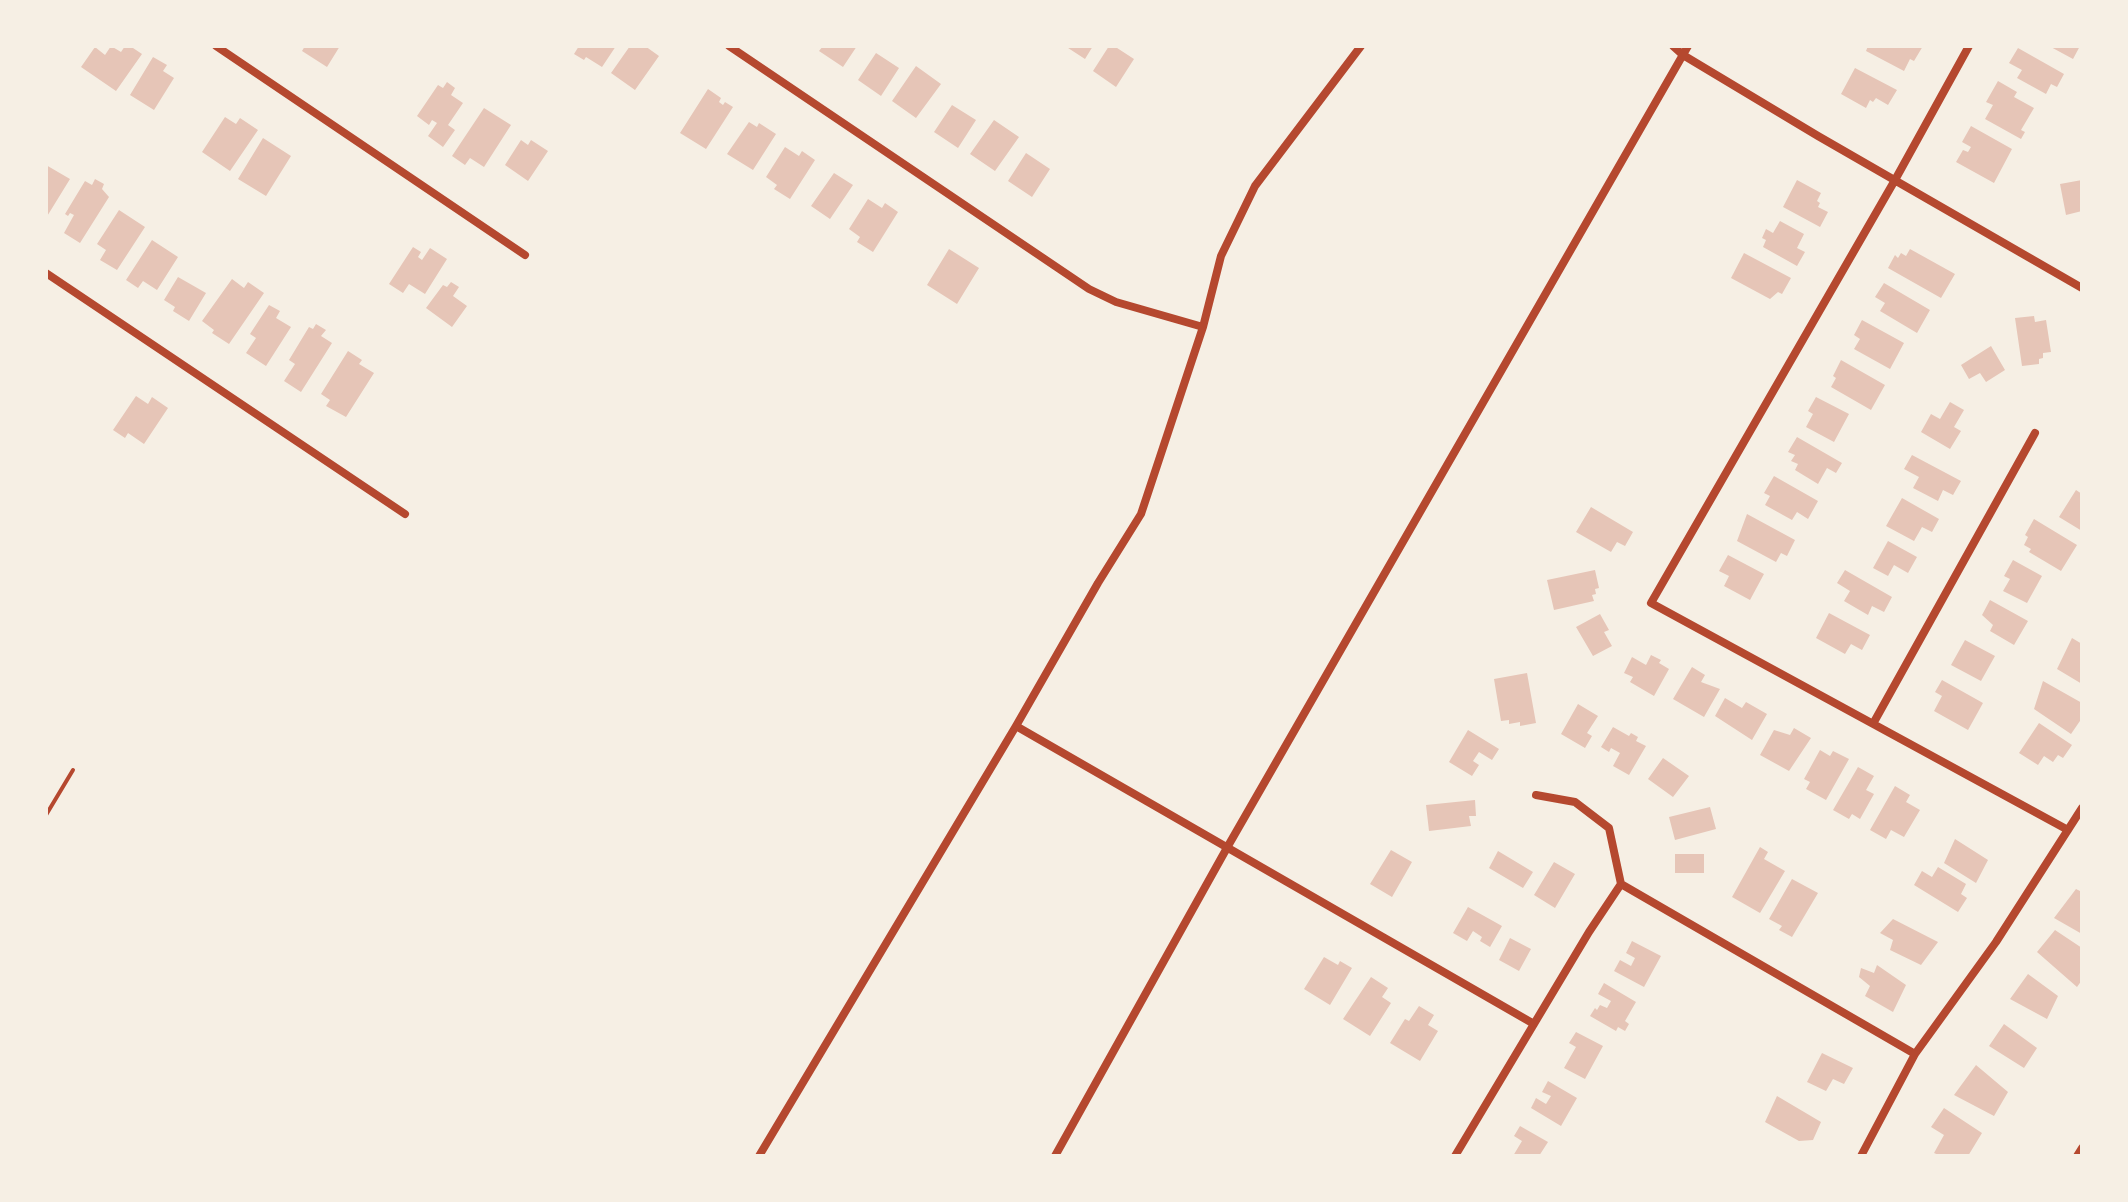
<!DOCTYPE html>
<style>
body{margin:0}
#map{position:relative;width:2128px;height:1202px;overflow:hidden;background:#f6efe4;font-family:"Roboto Serif",serif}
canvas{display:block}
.frame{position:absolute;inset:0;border:48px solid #f6efe4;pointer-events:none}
</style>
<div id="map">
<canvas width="2128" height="1202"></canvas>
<div class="frame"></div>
</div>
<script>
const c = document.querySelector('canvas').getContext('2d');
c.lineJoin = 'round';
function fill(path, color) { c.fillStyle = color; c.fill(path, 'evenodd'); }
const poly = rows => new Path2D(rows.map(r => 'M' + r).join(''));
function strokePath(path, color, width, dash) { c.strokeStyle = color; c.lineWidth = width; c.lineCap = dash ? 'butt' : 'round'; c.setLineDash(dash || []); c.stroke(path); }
fill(poly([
 [111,46,121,52,125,46,130,46,142,54,116,91,81,67,95,47,105,55],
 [305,46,340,46,327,67,302,51],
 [579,46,616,46,602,67,586,57,584,60,574,54],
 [630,46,645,46,659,56,635,90,611,73],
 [823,46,857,46,843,67,819,51],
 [1065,46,1093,46,1085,59],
 [1109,46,1114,46,1134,59,1116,87,1093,71],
 [1868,46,1923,46,1914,61,1910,59,1904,71,1866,51],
 [2049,46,2080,46,2073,59],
 [2018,48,2064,74,2057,87,2051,84,2046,94,2017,78,2022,70,2009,63],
 [876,53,899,68,881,96,858,80],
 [153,57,167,65,163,71,174,78,154,110,130,95],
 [916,66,941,84,916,118,892,101],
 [1855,68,1897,90,1888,105,1876,98,1873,102,1870,100,1866,108,1841,94],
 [1998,81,2017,92,2014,97,2034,108,2021,130,2025,132,2021,139,1985,119,1993,105,1986,102],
 [447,82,455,88,451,95,463,103,448,125,455,130,443,147,428,136,437,123,432,120,429,125,417,116,438,85,443,88],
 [708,89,721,98,719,102,723,105,725,102,733,107,706,149,680,133],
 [952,105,976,120,958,148,934,132],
 [484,108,511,125,484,167,470,158,465,165,452,156],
 [225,117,236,124,240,118,258,130,230,171,202,152],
 [994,120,1019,137,995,171,970,154],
 [749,122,757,127,759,123,776,134,753,170,727,154],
 [1971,126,2012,149,1994,183,1956,162,1963,150,1968,152,1971,147,1962,142],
 [263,138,291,156,266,196,238,179],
 [521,140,528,145,531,140,548,151,528,181,505,165],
 [785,147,799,156,802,151,815,160,790,199,774,189,777,185,766,177],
 [1026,153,1050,169,1032,197,1008,181],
 [46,165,70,179,46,218],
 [834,173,853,185,830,219,811,206],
 [95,179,104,184,102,189,109,197,80,243,64,233,74,215,70,213,68,216,65,214,85,181,92,185],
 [1797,180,1821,193,1817,201,1820,203,1818,207,1828,212,1820,227,1783,207],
 [2082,180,2082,211,2066,215,2060,184],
 [868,199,882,208,885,203,898,212,873,252,857,242,860,237,849,229],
 [119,210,145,227,117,270,100,260,106,250,97,244],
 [1780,221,1804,234,1797,248,1805,252,1797,266,1763,247,1766,240,1762,238,1766,229,1773,233],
 [152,240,178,257,157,290,143,281,138,288,126,280],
 [413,247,421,252,418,257,422,260,430,248,447,259,425,294,409,284,403,293,389,284],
 [949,249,979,268,957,304,927,285],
 [1910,249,1955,274,1941,298,1888,268,1895,255,1898,258,1901,253,1906,256],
 [1744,253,1791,278,1782,294,1778,292,1770,299,1731,278],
 [178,277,206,293,189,321,173,311,175,307,164,300],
 [232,279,244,288,248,282,264,293,229,344,212,333,214,330,202,321],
 [451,282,459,287,453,296,467,306,452,327,426,308,443,285,447,287],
 [1884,283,1930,310,1917,333,1880,311,1885,303,1875,297],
 [269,305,280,311,276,318,291,327,266,366,246,353,256,338,250,334],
 [2034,316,2035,322,2046,320,2051,352,2043,353,2043,358,2039,359,2039,364,2022,366,2015,318],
 [1862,320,1904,343,1890,369,1854,349,1860,339,1854,335],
 [316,324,326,330,321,336,332,343,301,392,284,381,295,364,289,360,309,327,313,329],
 [1991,346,2005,370,1986,382,1980,373,1969,379,1961,365],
 [348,351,362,360,359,364,374,373,346,417,326,406,330,400,321,394],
 [1841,360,1885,385,1871,410,1831,387,1836,378,1833,376],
 [136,396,148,404,152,397,168,408,144,444,128,433,125,438,113,430],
 [1816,397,1849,414,1834,442,1806,427,1813,414,1808,411],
 [1950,402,1964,410,1954,427,1961,431,1950,449,1921,432,1931,414,1940,419],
 [1797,437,1842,463,1836,473,1827,468,1818,484,1795,470,1798,464,1791,461,1795,455,1788,452],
 [1912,455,1961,481,1953,495,1943,490,1938,501,1913,488,1919,477,1904,469],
 [1774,476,1818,501,1808,519,1797,512,1792,520,1765,505,1770,496,1764,493],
 [2076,490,2082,494,2082,531,2059,517],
 [1902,498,1939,519,1932,532,1922,527,1914,541,1886,526],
 [1591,507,1633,532,1625,546,1617,542,1611,552,1576,532],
 [1747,514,1795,540,1787,556,1781,553,1776,562,1737,541],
 [2034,519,2077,545,2061,571,2029,552,2031,549,2024,545,2028,537,2025,535],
 [1888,541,1917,557,1908,573,1894,565,1888,576,1873,568],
 [1728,555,1764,574,1750,600,1724,586,1729,576,1719,571],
 [2013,560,2042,576,2027,603,2003,591,2010,579,2004,576],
 [1595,570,1599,588,1595,589,1596,594,1592,595,1594,601,1554,610,1547,580],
 [1845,570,1892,597,1884,612,1872,606,1868,615,1844,601,1850,591,1837,583],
 [1990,600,2028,621,2014,645,1990,631,1993,625,1982,615],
 [1829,613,1870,635,1862,650,1851,644,1845,654,1816,638],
 [1600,614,1609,630,1604,632,1612,646,1593,656,1576,627],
 [2072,638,2082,644,2082,684,2057,669],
 [1965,640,1995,656,1981,681,1951,665],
 [1651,655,1661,660,1659,663,1669,669,1654,696,1630,682,1633,677,1624,673,1632,657,1646,665],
 [1692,667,1705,675,1701,682,1720,689,1704,717,1673,699],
 [1527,673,1536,723,1520,726,1520,722,1509,724,1509,720,1501,721,1494,679],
 [1942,680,1983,703,1968,730,1934,711,1942,696,1935,692],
 [2043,681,2082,703,2082,718,2071,734,2034,709],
 [1725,698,1742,708,1746,702,1767,714,1752,740,1715,716],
 [1578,704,1598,716,1587,733,1592,736,1585,748,1561,734],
 [2039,723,2072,745,2063,758,2058,755,2053,762,2044,756,2038,765,2019,753],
 [1613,727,1629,736,1631,733,1638,737,1636,741,1646,746,1629,775,1613,766,1620,753,1611,748,1609,752,1601,747],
 [1794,728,1811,738,1789,771,1760,755,1774,730,1790,735],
 [1468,730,1499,749,1492,760,1479,752,1473,761,1479,765,1472,776,1449,762],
 [1820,750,1830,756,1833,751,1849,759,1826,800,1806,789,1810,782,1804,779],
 [1663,758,1689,776,1673,797,1648,779],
 [1858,767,1874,776,1866,790,1874,794,1860,819,1852,814,1849,819,1833,810],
 [1895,786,1910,795,1906,802,1920,810,1904,837,1891,830,1886,839,1870,830],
 [1475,800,1476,816,1469,816,1471,826,1429,831,1426,805],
 [1710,807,1716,829,1675,840,1669,817],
 [1955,839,1988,860,1976,883,1944,863],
 [1760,847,1768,852,1764,859,1785,871,1760,913,1732,897],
 [1391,850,1412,862,1392,897,1370,884],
 [1498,851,1533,872,1523,888,1489,868],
 [1675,854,1704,854,1704,873,1675,873],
 [1554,862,1575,874,1555,908,1534,895],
 [1938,867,1966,884,1961,894,1967,898,1958,912,1914,885,1922,871,1932,877],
 [1792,879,1818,893,1792,937,1779,930,1782,926,1769,919],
 [2076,889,2082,892,2082,934,2054,918],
 [1468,907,1502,926,1490,947,1480,941,1482,937,1473,931,1467,941,1453,933],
 [1893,919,1938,942,1921,965,1890,950,1893,940,1880,933],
 [2055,930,2082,948,2082,980,2077,987,2037,952],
 [1510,938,1531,949,1519,971,1499,960],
 [1632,941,1661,956,1644,987,1614,971,1620,960,1631,966,1635,958,1626,953],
 [1324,957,1338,965,1340,961,1352,968,1330,1005,1304,989],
 [1877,965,1906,985,1893,1012,1865,996,1870,986,1859,977,1861,968,1874,973],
 [2028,974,2058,996,2047,1019,2010,999],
 [1371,977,1388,988,1382,997,1391,1003,1370,1036,1343,1019],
 [1604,983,1636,1002,1625,1021,1629,1024,1625,1031,1618,1027,1616,1031,1590,1016,1595,1008,1597,1010,1600,1005,1607,1008,1611,1001,1598,994],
 [1419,1006,1434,1015,1428,1025,1438,1031,1420,1061,1390,1043,1405,1019,1409,1021],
 [2004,1024,2037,1048,2024,1068,1989,1046],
 [1576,1032,1603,1046,1585,1079,1564,1068,1576,1047,1569,1043],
 [1822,1053,1853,1068,1844,1084,1833,1079,1826,1091,1807,1082],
 [1976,1065,2008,1092,1994,1116,1954,1095],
 [1548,1081,1577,1098,1561,1126,1531,1108,1536,1098,1546,1104,1551,1096,1542,1092],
 [1777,1096,1821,1122,1813,1140,1799,1141,1765,1122],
 [1944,1108,1982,1133,1968,1156,1941,1156,1934,1153,1944,1135,1931,1127],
 [1520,1126,1548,1142,1539,1156,1513,1156,1522,1141,1514,1136]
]), '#e6c5b7');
strokePath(poly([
 [46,815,73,770]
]), '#b5482f', 4);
strokePath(poly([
 [216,46,525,255],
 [729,46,1089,289,1116,302,1203,327],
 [1673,46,1683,55,1818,136,2082,288],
 [1969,46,1895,180,1651,603,2068,830],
 [46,273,405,514],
 [1874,722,2035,433],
 [1016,726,1534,1024],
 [1621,884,1915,1054],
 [759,1156,1016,726,1098,583,1141,514,1203,327,1221,256,1255,186,1361,46],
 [1055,1156,1228,846,1688,46],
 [1455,1156,1589,932,1621,884,1609,828,1575,802,1536,795],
 [1861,1156,1915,1054,1996,942,2082,808],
 [2077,1156,2082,1148]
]), '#b5482f', 8);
</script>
